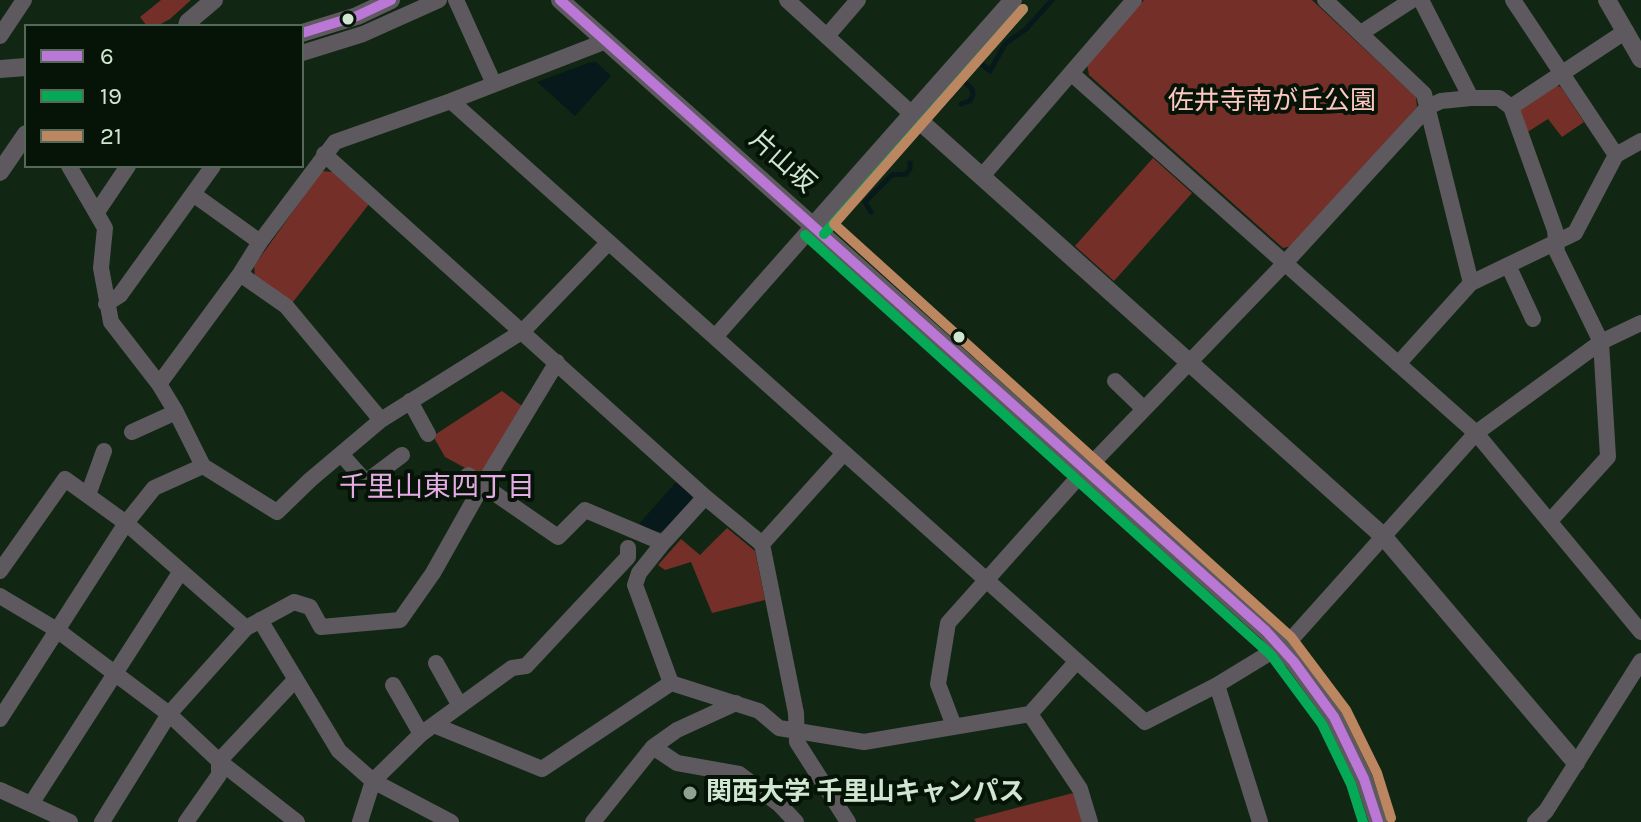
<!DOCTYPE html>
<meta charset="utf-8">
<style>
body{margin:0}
#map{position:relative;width:1641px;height:822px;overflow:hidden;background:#112714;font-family:Karla,sans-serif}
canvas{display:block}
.legend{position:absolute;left:24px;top:24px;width:280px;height:144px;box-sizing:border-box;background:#051406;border:2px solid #566857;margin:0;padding:10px 14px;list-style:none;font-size:24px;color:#d0e6d1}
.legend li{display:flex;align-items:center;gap:16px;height:40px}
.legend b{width:40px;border:2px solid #566857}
</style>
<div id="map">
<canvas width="1641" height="822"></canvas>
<ul class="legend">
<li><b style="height:10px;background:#ba77d6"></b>6</li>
<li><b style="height:10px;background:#06aa56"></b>19</li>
<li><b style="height:10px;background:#bb8660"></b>21</li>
</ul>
</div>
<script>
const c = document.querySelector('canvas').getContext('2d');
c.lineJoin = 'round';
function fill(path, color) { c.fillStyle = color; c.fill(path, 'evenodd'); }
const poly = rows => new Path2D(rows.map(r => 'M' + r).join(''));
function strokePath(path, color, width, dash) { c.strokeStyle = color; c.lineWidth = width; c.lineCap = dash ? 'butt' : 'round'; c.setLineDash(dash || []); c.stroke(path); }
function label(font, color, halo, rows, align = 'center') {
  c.font = font + ' Karla,"Noto Sans JP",sans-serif'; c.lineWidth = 8; c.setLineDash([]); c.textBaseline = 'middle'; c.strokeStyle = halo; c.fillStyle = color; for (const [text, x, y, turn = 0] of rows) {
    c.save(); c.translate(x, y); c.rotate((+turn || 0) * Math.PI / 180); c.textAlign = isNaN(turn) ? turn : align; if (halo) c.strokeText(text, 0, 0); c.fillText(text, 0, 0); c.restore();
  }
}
fill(poly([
 [161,0,191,0,170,19,157,26,147,26,140,17],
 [1144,0,1312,0,1416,97,1417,107,1292,246,1283,248,1089,75,1087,64],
 [1554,85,1561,87,1584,122,1562,137,1548,119,1526,133,1519,114,1520,107],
 [1153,158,1192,193,1114,281,1075,246],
 [322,171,333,172,369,204,293,302,255,277,254,266],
 [502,391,522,406,480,476,445,457,433,436],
 [727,528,755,551,765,600,712,613,691,562,665,570,658,565,681,539,700,555],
 [1073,793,1082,822,976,822,974,819]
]), '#742f29');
fill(poly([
 [596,62,611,76,575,116,537,82,588,63],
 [677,481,691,492,692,501,666,530,656,532,639,524]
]), '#07191a');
strokePath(poly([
 [960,77,972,89,973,95,970,101,961,104],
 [953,89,976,59,990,71,1005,44,1026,29,1052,0],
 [871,212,865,202,892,175,906,174,910,169,910,163]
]), '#07191a', 5);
strokePath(poly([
 [456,0,494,84],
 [787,0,913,115],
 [1325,0,1424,94,1471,283],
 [1421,0,1471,98],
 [1513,0,1616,155],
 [1361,33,1412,0],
 [0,36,24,0],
 [827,36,858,0],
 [302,53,363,34,439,0],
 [1071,73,1476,433,1641,632],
 [451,101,1145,722,1217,685,1281,646,1296,634,1476,433,1601,342,1641,323],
 [1511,107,1555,230,1557,252,1601,342,1608,457,1550,521],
 [324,154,705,497,762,544,796,713,797,742,848,822],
 [69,166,105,228,101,268,111,322,159,384,176,412,203,466],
 [983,175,1134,0],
 [193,194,260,242],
 [97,212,128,166],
 [1508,265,1533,319],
 [240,274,286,306,381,420],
 [106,304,120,295,213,166],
 [715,337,814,225],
 [1398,364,1471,283,1575,233,1616,155,1641,141],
 [1115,381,1144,409],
 [159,384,240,274,260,242,335,142,451,101,606,41],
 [410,401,428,434],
 [132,432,176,412],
 [341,454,366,482,402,455],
 [468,475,558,537,585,510,663,543],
 [88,495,104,451],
 [762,544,844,453],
 [0,571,65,479,126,523,246,628],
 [0,596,57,630,169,714,219,761,297,822],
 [260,620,339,751,373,781,451,822],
 [436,663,460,706],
 [671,683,759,711,779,728,864,742,1030,714,1077,661],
 [671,683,635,585,639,573,663,543,705,497],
 [393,685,421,734],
 [1217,685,1260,822],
 [1030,714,1080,789,1090,822],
 [0,719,126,523,154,488,203,466,277,512,310,480,381,420,523,331,608,243],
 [434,725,542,769,671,683],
 [954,726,938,684,948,623,1075,481,1285,263,1428,107,1441,101,1471,98,1499,98,1511,107,1626,31],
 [653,747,677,763,739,774,779,804,796,822],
 [0,790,70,822],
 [31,804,181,571],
 [102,822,169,714,246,628,294,602,310,607,321,627,400,620,433,573,482,486,557,362],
 [186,822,219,775,219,761,295,680],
 [360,822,373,781,421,734,512,668,526,666,628,557,628,548],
 [593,822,653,747,677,730,736,703],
 [1535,822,1546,811,1641,661]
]), '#5e595f', 16);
strokePath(poly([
 [560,0,1266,631,1294,662,1334,717,1364,779,1378,822],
 [1607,0,1641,59],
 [187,26,188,22,214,0],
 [302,33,357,16,391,0],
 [0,69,26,67],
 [913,115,1383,536,1576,763],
 [0,172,26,134],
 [814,225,1013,0]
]), '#5e595f', 18);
strokePath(poly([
 [560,0,1266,631,1294,662,1334,717,1364,779,1378,822],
 [302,33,357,16,391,0]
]), '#ba77d6', 10);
strokePath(poly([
 [824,234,1023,9],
 [805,235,1271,655,1322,724,1351,784,1363,822]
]), '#06aa56', 10);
strokePath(poly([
 [1023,9,834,224,1291,637,1346,710,1377,773,1391,818]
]), '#bb8660', 10);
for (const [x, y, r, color] of [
 [348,19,7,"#d0e6d1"],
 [959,337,7,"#d0e6d1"],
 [690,793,8,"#8da38f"]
]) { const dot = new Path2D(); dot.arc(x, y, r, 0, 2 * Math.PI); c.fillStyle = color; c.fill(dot); strokePath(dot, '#051406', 3); }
label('26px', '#fec8c2', '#051406', [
 ["佐井寺南が丘公園",1272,102]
]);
label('26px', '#d0e6d1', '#051406', [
 ["片山坂",782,162,42]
]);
label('bold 26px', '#d0e6d1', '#051406', [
 ["関西大学 千里山キャンパス",706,793]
], 'left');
label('28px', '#e4abe5', '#051406', [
 ["千里山東四丁目",437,488]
]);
</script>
